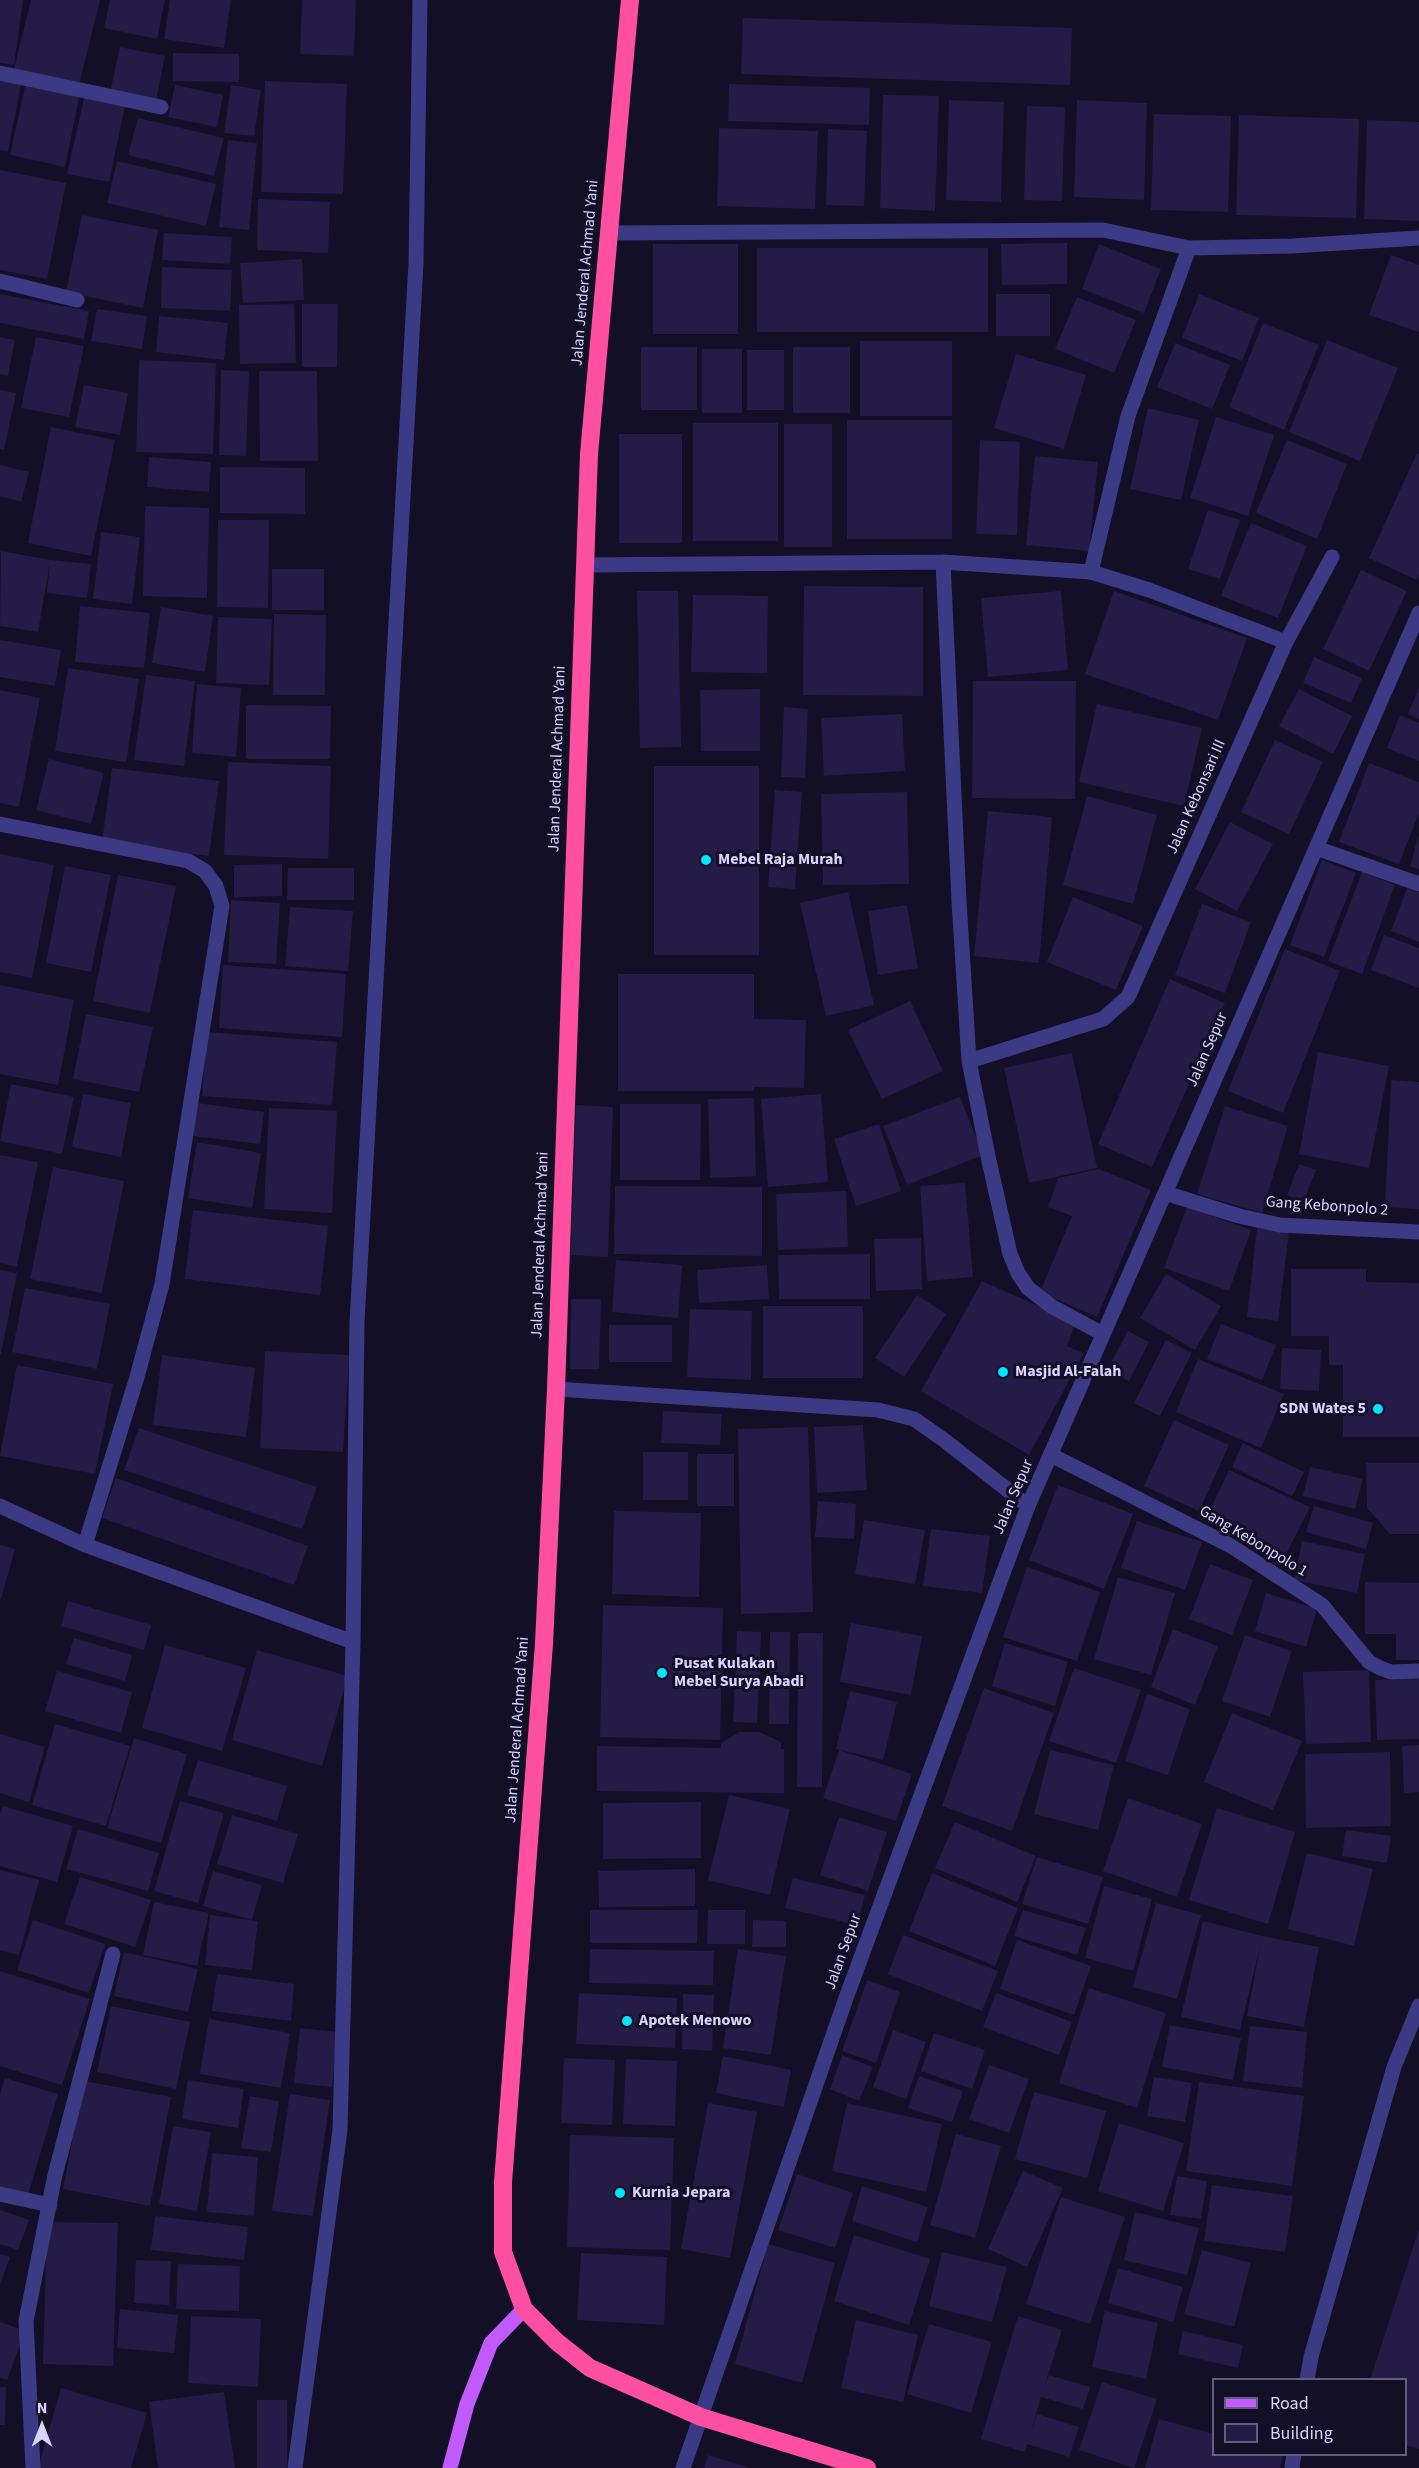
<!DOCTYPE html>
<style>
body{margin:0}
#map{position:relative;width:1419px;height:2468px;overflow:hidden;background:#130f26;font-family:"Source Sans 3",sans-serif}
canvas{display:block}
.legend{position:absolute;left:1212px;top:2378px;width:195px;height:78px;box-sizing:border-box;background:#130f26;border:2px solid #625e7d;margin:0;padding:8px 10px;list-style:none;font-size:18px;color:#d9d4ff}
.legend li{display:flex;align-items:center;gap:12px;height:30px}
.legend b{width:30px;border:2px solid #625e7d}
.north{position:absolute;left:12px;top:2396px;width:60px;height:60px;-webkit-text-stroke:4px #130f26;paint-order:stroke;rotate:0deg;font-size:16px;font-weight:700;line-height:24px;text-align:center;color:#d9d4ff}
.north::after{content:'';display:block;margin:auto;width:21px;height:27px;background:#d9d4ff;clip-path:polygon(50% 0,100% 100%,50% 72%,0 100%)}
</style>
<div id="map">
<canvas width="1419" height="2468"></canvas>
<ul class="legend">
<li><b style="height:8px;background:#c25bff"></b>Road</li>
<li><b style="height:16px;background:#241b47"></b>Building</li>
</ul>
<div class="north">N</div>
</div>
<script>
const c = document.querySelector('canvas').getContext('2d');
c.lineJoin = 'round';
function fill(path, color) { c.fillStyle = color; c.fill(path, 'evenodd'); }
const poly = rows => new Path2D(rows.map(r => 'M' + r).join(''));
function strokePath(path, color, width, dash) { c.strokeStyle = color; c.lineWidth = width; c.lineCap = dash ? 'butt' : 'round'; c.setLineDash(dash || []); c.stroke(path); }
function label(font, color, halo, rows, align = 'center') {
  c.font = font + ' "Source Sans 3",sans-serif'; c.lineWidth = 6; c.setLineDash([]); c.textBaseline = 'middle'; c.strokeStyle = halo; c.fillStyle = color; for (const [text, x, y, turn = 0] of rows) {
    c.save(); c.translate(x, y); c.rotate((+turn || 0) * Math.PI / 180); c.textAlign = isNaN(turn) ? turn : align; if (halo) c.strokeText(text, 0, 0); c.fillText(text, 0, 0); c.restore();
  }
}
fill(poly([
 [0,0,23,0,14,65,0,63],
 [31,0,100,0,79,85,14,69],
 [110,0,165,0,157,39,104,28],
 [170,0,231,0,224,48,164,39],
 [302,0,356,0,354,56,300,54],
 [743,18,1072,28,1070,85,741,74],
 [120,47,165,56,156,100,110,92],
 [173,53,239,54,239,82,173,81],
 [0,75,22,80,8,151,0,150],
 [265,81,347,84,343,194,261,192],
 [26,82,80,93,65,167,10,155],
 [729,84,870,88,869,125,728,121],
 [175,85,223,95,217,127,168,117],
 [231,85,261,90,254,136,224,133],
 [883,95,939,96,935,211,880,208],
 [84,98,125,106,109,182,67,174],
 [949,100,1004,102,1001,202,946,200],
 [1077,100,1147,103,1144,200,1074,197],
 [1027,106,1065,107,1062,201,1024,200],
 [1154,114,1231,116,1228,212,1151,210],
 [1239,115,1359,119,1356,218,1236,215],
 [138,118,224,138,214,176,128,155],
 [1367,120,1419,122,1419,221,1364,219],
 [719,128,818,131,815,209,717,206],
 [828,129,867,131,864,206,826,205],
 [228,140,257,143,249,230,219,227],
 [117,161,216,184,206,226,107,203],
 [0,170,66,183,47,279,0,270],
 [258,199,330,202,328,253,257,250],
 [82,215,158,230,143,308,66,292],
 [164,233,232,237,230,264,162,260],
 [1067,243,1067,284,1002,285,1001,244],
 [653,244,738,244,738,334,653,334],
 [1099,244,1161,269,1144,313,1082,289],
 [757,248,988,248,988,332,757,332],
 [1391,255,1419,265,1419,332,1369,315],
 [302,259,304,300,243,303,240,263],
 [162,267,232,270,230,311,161,308],
 [0,294,89,311,84,339,0,323],
 [996,294,1050,294,1050,336,996,336],
 [1199,294,1259,318,1242,361,1182,338],
 [1077,297,1136,320,1114,373,1055,349],
 [294,304,296,363,240,364,239,305],
 [302,304,338,304,337,367,302,367],
 [97,309,147,316,142,349,91,341],
 [159,316,228,323,224,360,156,352],
 [1263,323,1319,345,1284,430,1229,407],
 [0,337,15,340,8,376,0,374],
 [36,337,84,346,69,417,21,408],
 [1327,340,1398,368,1360,461,1289,432],
 [860,341,952,341,952,416,860,416],
 [1175,343,1230,365,1212,409,1157,387],
 [641,347,697,347,697,410,641,410],
 [793,347,850,347,850,413,793,413],
 [702,349,742,349,742,413,702,413],
 [747,350,784,350,784,410,747,410],
 [1016,354,1086,375,1064,449,994,428],
 [139,360,216,363,213,454,136,452],
 [221,370,249,371,246,456,219,455],
 [259,371,317,371,318,461,260,461],
 [84,385,128,393,120,435,75,427],
 [0,390,16,393,4,450,0,449],
 [1148,408,1199,420,1181,500,1130,489],
 [1216,417,1274,435,1248,516,1190,498],
 [847,420,952,420,952,539,847,539],
 [693,423,778,423,778,541,693,541],
 [784,424,832,424,832,547,784,547],
 [51,427,115,440,91,556,28,543],
 [619,434,682,434,682,543,619,543],
 [980,440,1020,442,1017,535,976,534],
 [1287,440,1347,464,1317,539,1256,513],
 [1417,453,1419,454,1419,574,1417,580,1369,558],
 [1035,456,1098,462,1089,551,1026,545],
 [149,457,211,462,209,492,147,487],
 [0,465,29,472,21,502,0,496],
 [220,467,305,468,305,514,220,513],
 [145,506,209,508,207,598,143,596],
 [1208,510,1240,520,1220,579,1188,569],
 [218,520,269,520,268,608,217,607],
 [1251,523,1307,546,1278,618,1221,596],
 [101,532,140,537,132,604,93,599],
 [1,551,51,560,91,564,87,598,47,593,50,562,38,632,0,626],
 [272,569,324,569,324,610,272,610],
 [1361,570,1407,591,1369,671,1323,649],
 [804,586,923,587,923,696,803,695],
 [637,591,678,591,681,747,640,748],
 [1061,591,1068,670,988,677,981,598],
 [1114,591,1247,638,1218,720,1085,674],
 [693,595,768,596,767,673,691,672],
 [80,606,150,613,144,668,75,662],
 [161,607,213,616,205,672,152,663],
 [274,614,326,615,325,695,273,695],
 [218,617,272,619,269,685,216,683],
 [0,640,61,650,55,686,0,677],
 [1314,657,1362,678,1351,703,1303,683],
 [68,668,139,679,126,762,55,751],
 [146,675,195,681,184,766,134,760],
 [973,681,1076,681,1075,799,972,798],
 [197,684,241,688,236,757,192,753],
 [1419,687,1419,719,1408,714],
 [760,689,760,751,701,751,700,690],
 [1299,689,1352,716,1333,754,1279,726],
 [0,690,40,698,19,807,0,803],
 [1097,704,1202,728,1184,806,1079,782],
 [246,705,331,706,330,759,246,759],
 [784,707,808,709,805,778,781,777],
 [902,714,905,771,824,776,821,718],
 [1400,715,1419,723,1419,761,1387,748],
 [1275,740,1323,762,1289,834,1241,812],
 [49,759,104,773,91,824,36,810],
 [228,762,331,766,328,859,224,855],
 [1369,763,1419,782,1419,813,1399,864,1339,842],
 [654,766,759,766,759,955,654,955],
 [112,768,219,781,209,856,102,843],
 [775,790,802,792,795,889,768,887],
 [907,792,909,884,823,885,821,794],
 [1087,796,1157,815,1133,904,1063,885],
 [988,811,1052,817,1039,963,974,956],
 [1230,822,1273,844,1237,911,1195,889],
 [1418,837,1419,837,1419,869,1410,867],
 [0,854,54,865,32,978,0,972],
 [1322,860,1356,873,1324,957,1290,945],
 [282,864,282,896,234,897,234,865],
 [65,866,111,875,91,972,46,963],
 [288,868,354,868,354,900,287,900],
 [1362,872,1395,885,1362,974,1328,961],
 [118,875,176,886,150,1013,93,1001],
 [1407,888,1419,892,1419,942,1391,931],
 [848,892,874,1005,826,1016,800,903],
 [1073,897,1143,926,1116,990,1047,962],
 [231,900,280,903,276,964,228,962],
 [1202,904,1251,922,1225,993,1175,975],
 [907,905,918,968,878,975,868,911],
 [290,907,353,911,348,971,285,966],
 [1384,935,1419,948,1419,988,1371,970],
 [1285,949,1340,971,1283,1113,1228,1091],
 [223,965,346,974,342,1037,219,1028],
 [618,974,754,974,754,1019,806,1020,804,1088,754,1087,754,1091,618,1091],
 [1170,979,1225,1003,1152,1167,1098,1144],
 [0,985,74,1000,58,1085,0,1074],
 [910,1001,943,1071,882,1099,848,1030],
 [86,1014,153,1027,139,1092,73,1079],
 [207,1032,337,1042,332,1105,202,1096],
 [1318,1052,1389,1066,1369,1168,1299,1154],
 [1072,1053,1097,1168,1029,1183,1004,1068],
 [1391,1080,1419,1082,1419,1209,1385,1207],
 [11,1084,74,1097,62,1154,0,1141],
 [83,1094,131,1103,121,1157,72,1147],
 [821,1094,828,1182,768,1187,761,1099],
 [960,1097,983,1155,907,1185,883,1126],
 [754,1098,756,1176,710,1178,708,1099],
 [197,1103,264,1112,260,1144,193,1136],
 [620,1104,701,1104,700,1180,620,1180],
 [576,1105,613,1107,608,1257,571,1255],
 [1225,1106,1288,1126,1262,1213,1197,1194],
 [269,1108,337,1111,332,1213,264,1209],
 [879,1124,901,1191,856,1206,834,1139],
 [197,1142,261,1153,252,1208,188,1198],
 [0,1155,38,1162,17,1267,0,1263],
 [1299,1164,1316,1170,1303,1202,1287,1195],
 [53,1167,124,1181,102,1293,30,1279],
 [1099,1169,1151,1190,1097,1317,1040,1292,1072,1216,1048,1207,1058,1178],
 [965,1183,973,1277,927,1281,920,1186],
 [615,1186,762,1187,762,1256,614,1254],
 [846,1191,848,1247,778,1250,776,1194],
 [1187,1207,1251,1230,1229,1291,1164,1268],
 [193,1210,328,1226,320,1295,185,1279],
 [1257,1228,1289,1232,1278,1321,1247,1317],
 [921,1238,922,1289,876,1291,874,1239],
 [870,1254,870,1299,779,1299,778,1255],
 [616,1260,682,1265,678,1318,612,1312],
 [767,1265,769,1299,699,1303,697,1270],
 [1291,1269,1366,1269,1366,1282,1419,1283,1419,1437,1343,1437,1343,1365,1329,1365,1329,1336,1291,1336],
 [0,1270,17,1273,1,1354,0,1354],
 [1166,1274,1221,1306,1195,1350,1140,1318],
 [982,1281,1076,1323,1067,1346,1084,1353,1029,1455,921,1391],
 [25,1288,110,1304,97,1369,12,1352],
 [917,1295,946,1314,904,1377,875,1358],
 [571,1299,601,1299,599,1369,570,1369],
 [763,1306,863,1306,863,1378,763,1378],
 [690,1309,752,1311,751,1380,687,1377],
 [1221,1324,1276,1345,1262,1380,1207,1359],
 [609,1325,672,1325,672,1362,609,1362],
 [1128,1331,1149,1342,1129,1381,1107,1370],
 [1166,1340,1192,1353,1160,1416,1134,1403],
 [1282,1348,1321,1350,1319,1391,1280,1389],
 [265,1351,349,1355,343,1452,260,1448],
 [162,1355,255,1368,246,1437,153,1425],
 [1198,1359,1284,1394,1261,1448,1176,1412],
 [17,1365,113,1384,95,1474,0,1456],
 [663,1411,722,1414,720,1445,661,1443],
 [1174,1420,1229,1445,1199,1511,1144,1486],
 [863,1425,867,1490,817,1493,814,1427],
 [808,1427,813,1612,741,1614,738,1429],
 [139,1428,317,1487,302,1529,124,1470],
 [1243,1443,1304,1472,1292,1496,1232,1467],
 [643,1452,688,1452,688,1500,643,1500],
 [697,1454,734,1454,734,1506,697,1506],
 [1366,1463,1419,1463,1419,1534,1390,1534,1367,1508],
 [1310,1467,1363,1479,1355,1509,1303,1496],
 [1229,1470,1310,1507,1284,1558,1205,1521],
 [116,1478,308,1546,294,1585,102,1518],
 [1058,1485,1133,1514,1104,1589,1029,1560],
 [818,1501,856,1504,854,1539,815,1537],
 [1314,1506,1373,1523,1366,1549,1306,1532],
 [614,1511,701,1513,699,1597,612,1594],
 [864,1520,925,1530,915,1584,855,1574],
 [1137,1521,1202,1542,1185,1590,1121,1568],
 [931,1529,990,1536,982,1593,923,1586],
 [1302,1541,1365,1554,1357,1593,1294,1580],
 [0,1545,15,1549,1,1599,0,1599],
 [1210,1564,1253,1580,1232,1635,1189,1619],
 [1027,1567,1100,1592,1077,1661,1003,1637],
 [1118,1577,1175,1593,1151,1675,1094,1659],
 [1365,1582,1419,1583,1419,1660,1396,1660,1396,1634,1365,1634],
 [1266,1593,1317,1609,1306,1647,1255,1631],
 [68,1601,151,1625,144,1650,61,1626],
 [603,1605,723,1608,720,1740,600,1737],
 [851,1623,922,1636,911,1695,840,1682],
 [1173,1629,1218,1646,1195,1705,1151,1687],
 [737,1631,761,1632,757,1723,733,1722],
 [770,1632,790,1632,789,1724,769,1724],
 [798,1633,823,1633,822,1787,797,1787],
 [1245,1635,1292,1651,1270,1717,1222,1701],
 [74,1638,132,1655,125,1681,66,1664],
 [1005,1643,1068,1662,1055,1706,992,1686],
 [165,1645,246,1668,222,1751,142,1728],
 [257,1650,348,1676,322,1766,232,1740],
 [1074,1668,1141,1690,1116,1763,1049,1741],
 [1369,1670,1371,1742,1306,1744,1303,1672],
 [57,1671,132,1692,121,1733,45,1711],
 [1419,1679,1419,1739,1377,1740,1375,1680],
 [984,1688,1054,1713,1012,1831,942,1806],
 [850,1691,897,1702,883,1760,836,1749],
 [1147,1694,1190,1709,1168,1775,1125,1761],
 [1232,1713,1302,1741,1273,1810,1204,1782],
 [55,1724,130,1746,106,1826,32,1805],
 [739,1732,759,1732,781,1742,781,1749,784,1749,784,1793,597,1791,597,1746,721,1748,721,1743],
 [0,1734,45,1747,29,1802,0,1793],
 [134,1738,187,1754,161,1843,107,1828],
 [1419,1745,1419,1792,1404,1793,1402,1746],
 [839,1750,912,1774,896,1821,823,1798],
 [1050,1750,1114,1765,1098,1830,1034,1814],
 [1390,1752,1391,1826,1306,1828,1305,1754],
 [198,1760,287,1786,277,1821,187,1795],
 [729,1795,790,1809,770,1895,708,1880],
 [1128,1798,1202,1824,1177,1897,1103,1871],
 [180,1801,224,1813,198,1903,154,1891],
 [701,1802,701,1858,603,1859,603,1803],
 [3,1806,73,1826,57,1882,0,1866,0,1814],
 [1217,1808,1295,1832,1268,1924,1189,1900],
 [232,1815,298,1834,283,1883,217,1864],
 [839,1817,887,1832,868,1891,820,1875],
 [955,1822,1036,1856,1017,1902,935,1868],
 [78,1829,159,1853,148,1891,66,1869],
 [1346,1830,1391,1836,1387,1863,1342,1856],
 [1307,1853,1373,1869,1354,1946,1288,1929],
 [1037,1857,1103,1877,1088,1924,1022,1904],
 [695,1869,695,1906,599,1907,598,1871],
 [0,1870,39,1880,19,1955,0,1950],
 [213,1871,262,1885,252,1920,203,1906],
 [932,1873,1018,1908,995,1966,909,1931],
 [80,1877,151,1900,135,1947,64,1924],
 [793,1878,865,1895,857,1925,785,1908],
 [1104,1886,1152,1899,1133,1971,1085,1958],
 [154,1902,209,1913,197,1966,143,1955],
 [1156,1903,1201,1915,1177,1999,1133,1987],
 [590,1910,698,1910,697,1943,590,1943],
 [708,1910,745,1910,745,1944,707,1944],
 [1023,1910,1086,1928,1077,1955,1014,1936],
 [210,1915,258,1921,252,1970,205,1965],
 [33,1920,105,1944,89,1993,17,1970],
 [753,1920,786,1921,786,1947,752,1947],
 [1203,1921,1262,1936,1319,1947,1304,2027,1247,2016,1260,1947,1240,2030,1181,2017],
 [903,1935,998,1971,982,2011,888,1974],
 [1017,1940,1091,1966,1074,2015,1000,1989],
 [590,1949,714,1951,713,1985,589,1983],
 [738,1949,786,1956,771,2055,723,2048],
 [124,1952,198,1969,188,2012,114,1996],
 [0,1971,90,1999,62,2085,0,2066],
 [217,1974,294,1984,291,2021,212,2011],
 [867,1980,900,1992,876,2063,842,2051],
 [1089,1988,1166,2013,1137,2108,1059,2083],
 [579,1993,677,1998,675,2048,576,2044],
 [996,1993,1072,2022,1059,2055,983,2027],
 [683,1994,714,1995,712,2051,682,2049],
 [111,2006,190,2022,176,2089,97,2072],
 [209,2019,290,2033,281,2088,200,2074],
 [1170,2025,1241,2038,1233,2080,1162,2067],
 [1250,2026,1307,2032,1302,2088,1243,2081],
 [300,2028,338,2032,332,2087,294,2083],
 [893,2030,926,2042,906,2099,873,2087],
 [934,2033,985,2050,972,2089,921,2071],
 [842,2055,873,2067,859,2101,830,2089],
 [723,2056,791,2070,784,2107,716,2093],
 [564,2058,615,2060,612,2125,561,2123],
 [626,2059,677,2061,675,2126,623,2124],
 [989,2065,1029,2079,1009,2133,969,2119],
 [919,2076,963,2091,952,2122,908,2108],
 [1154,2077,1192,2083,1185,2122,1147,2116],
 [5,2078,58,2094,28,2195,0,2187,0,2095],
 [188,2080,244,2089,238,2128,182,2119],
 [84,2081,171,2097,150,2206,63,2189],
 [1199,2082,1304,2096,1292,2186,1186,2171],
 [1034,2092,1106,2111,1087,2178,1015,2159],
 [290,2094,330,2100,313,2216,272,2211],
 [250,2096,279,2101,271,2152,241,2148],
 [708,2103,757,2112,730,2258,681,2249],
 [847,2103,942,2124,926,2192,832,2171],
 [1119,2123,1184,2143,1163,2211,1098,2191],
 [173,2126,211,2132,197,2211,159,2204],
 [956,2134,1001,2146,975,2238,930,2225],
 [570,2135,674,2138,670,2250,567,2247],
 [212,2153,258,2157,254,2216,207,2212],
 [1023,2171,1063,2188,1027,2267,988,2249],
 [797,2174,853,2193,835,2248,778,2230],
 [1177,2176,1207,2181,1201,2219,1170,2215],
 [1212,2185,1293,2196,1285,2252,1204,2241],
 [862,2186,928,2207,917,2242,852,2221],
 [1061,2197,1125,2217,1090,2324,1026,2304],
 [0,2210,29,2220,18,2250,0,2244],
 [1135,2212,1199,2228,1187,2275,1124,2260],
 [155,2216,248,2227,244,2260,151,2250],
 [47,2222,118,2223,113,2366,43,2364],
 [1419,2229,1419,2449,1406,2445,1406,2380,1370,2380],
 [854,2235,930,2259,909,2325,834,2301],
 [768,2244,835,2263,802,2383,735,2364],
 [1202,2250,1251,2263,1234,2327,1184,2314],
 [942,2252,1007,2267,992,2322,929,2306],
 [581,2253,667,2257,664,2325,577,2320],
 [0,2254,10,2257,0,2285],
 [136,2260,171,2261,169,2305,134,2303],
 [178,2264,240,2266,239,2311,176,2309],
 [1118,2268,1183,2287,1173,2322,1108,2303],
 [120,2309,178,2315,174,2353,117,2348],
 [1105,2311,1158,2323,1146,2379,1092,2367],
 [191,2316,261,2319,258,2387,188,2383],
 [1018,2316,1062,2330,1045,2385,1049,2375,1090,2387,1083,2409,1041,2397,1030,2436,1037,2414,1079,2427,1069,2457,1027,2444,1025,2452,981,2439],
 [856,2320,918,2335,903,2402,841,2388],
 [0,2322,25,2331,7,2380,0,2378],
 [929,2324,992,2342,971,2413,907,2394],
 [1183,2331,1243,2345,1238,2368,1178,2354],
 [1102,2382,1157,2399,1134,2468,1079,2450],
 [0,2387,6,2387,5,2425,0,2425],
 [61,2388,147,2413,131,2468,38,2468],
 [224,2392,235,2468,158,2468,149,2402],
 [257,2400,287,2400,287,2468,257,2468],
 [1159,2419,1214,2434,1214,2454,1283,2454,1280,2468,1145,2468],
 [708,2455,747,2467,747,2468,704,2468]
]), '#241b47');
strokePath(poly([
 [0,73,161,107],
 [609,233,1103,230,1189,248,1292,246,1419,238],
 [0,281,77,300],
 [943,562,959,901,969,1061,989,1161,1010,1254,1018,1273,1028,1288,1051,1306,1103,1334],
 [585,565,943,562,1091,572,1149,590,1286,642,1128,997,1103,1019,969,1061],
 [1091,572,1128,416,1189,248],
 [1286,642,1332,557],
 [0,824,188,861,205,871,216,886,222,906,162,1284,137,1377,85,1545],
 [1316,848,1419,884],
 [1165,1193,1239,1216,1280,1225,1419,1232],
 [556,1389,878,1410,914,1419,944,1440,1028,1506],
 [1051,1455,1231,1546,1322,1605,1369,1662,1380,1668,1391,1672,1419,1671],
 [0,1506,85,1545,353,1642],
 [0,2194,50,2205],
 [1307,2380,1311,2357,1394,2067,1419,2006],
 [33,2468,26,2321,55,2175,113,1954],
 [295,2468,340,2130,353,1642,357,1322,416,263,420,0],
 [683,2468,846,1998,1028,1506,1419,613],
 [1292,2468,1294,2454]
]), '#3d3a85', 15);
strokePath(poly([
 [450,2468,467,2404,491,2343,524,2309]
]), '#c25bff', 15);
strokePath(poly([
 [630,0,589,454,556,1389,544,1644,503,2182,503,2252,524,2309,557,2342,590,2368,701,2417,867,2468]
]), '#ff4fa3', 18);
for (const [x, y, r, color] of [
 [706,860,6,"#00e5ff"],
 [1003,1372,6,"#00e5ff"],
 [1378,1409,6,"#00e5ff"],
 [662,1673,6,"#00e5ff"],
 [627,2021,6,"#00e5ff"],
 [620,2193,6,"#00e5ff"]
]) { const dot = new Path2D(); dot.arc(x, y, r, 0, 2 * Math.PI); c.fillStyle = color; c.fill(dot); strokePath(dot, '#130f26', 2); }
label('16px', '#d9d4ff', '#130f26', [
 ["Jalan Jenderal Achmad Yani",586,273,-85],
 ["Jalan Jenderal Achmad Yani",558,759,-88],
 ["Jalan Kebonsari III",1197,797,-66],
 ["Jalan Sepur",1208,1050,-66],
 ["Gang Kebonpolo 2",1327,1207,4],
 ["Jalan Jenderal Achmad Yani",541,1245,-88],
 ["Jalan Sepur",1014,1497,-67],
 ["Gang Kebonpolo 1",1253,1542,31],
 ["Jalan Jenderal Achmad Yani",518,1730,-86],
 ["Jalan Sepur",844,1952,-70]
]);
label('bold 16px', '#d9d4ff', '#130f26', [
 ["Mebel Raja Murah",718,860],
 ["Masjid Al-Falah",1015,1372],
 ["SDN Wates 5",1366,1409,"right"],
 ["Pusat Kulakan",674,1664],
 ["Mebel Surya Abadi",674,1682],
 ["Apotek Menowo",639,2021],
 ["Kurnia Jepara",632,2193]
], 'left');
</script>
